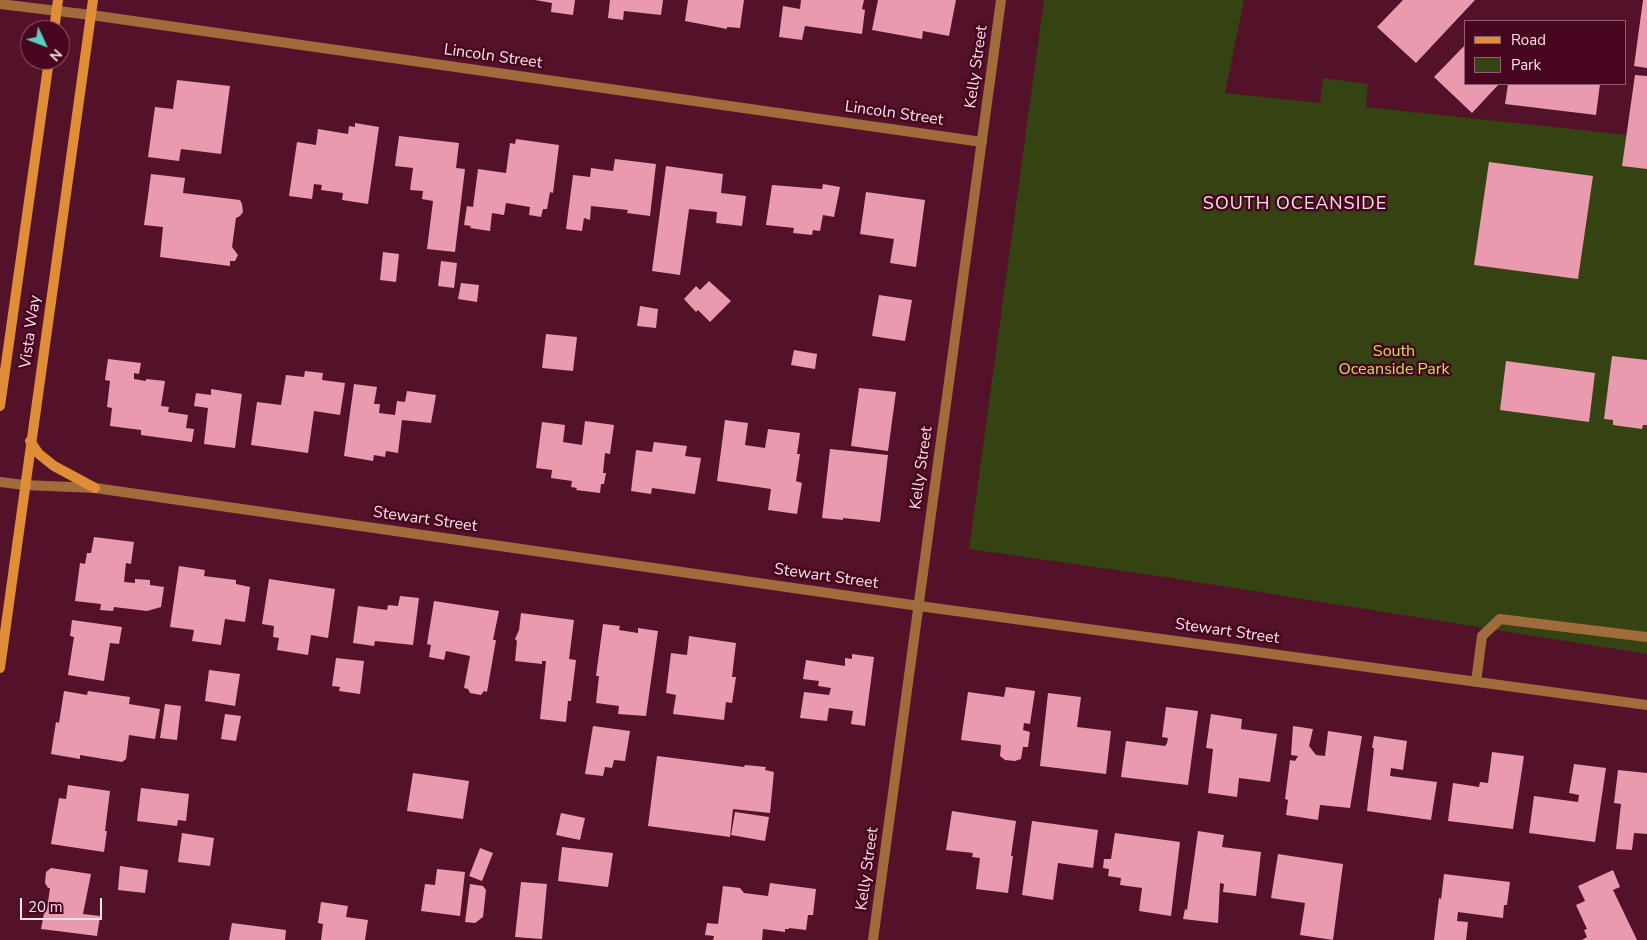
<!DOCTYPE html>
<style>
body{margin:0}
#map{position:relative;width:1647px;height:940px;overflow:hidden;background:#53122a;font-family:"Nunito Sans",sans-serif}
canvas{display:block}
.legend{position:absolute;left:1464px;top:20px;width:162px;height:65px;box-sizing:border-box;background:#470520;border:1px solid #905e71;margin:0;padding:6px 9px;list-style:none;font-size:15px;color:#fee4ea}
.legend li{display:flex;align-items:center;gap:10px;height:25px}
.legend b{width:25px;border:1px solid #905e71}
.north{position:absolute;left:20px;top:20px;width:50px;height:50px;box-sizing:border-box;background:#470520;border:1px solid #905e71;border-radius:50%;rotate:133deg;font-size:14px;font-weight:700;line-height:20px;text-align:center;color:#fee4ea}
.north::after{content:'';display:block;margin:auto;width:18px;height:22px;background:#5acebd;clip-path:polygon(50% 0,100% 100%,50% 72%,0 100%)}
.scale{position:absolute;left:20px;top:898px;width:82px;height:22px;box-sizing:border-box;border:2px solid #fee4ea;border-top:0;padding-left:6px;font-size:15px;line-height:18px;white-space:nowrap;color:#fee4ea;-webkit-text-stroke:4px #470520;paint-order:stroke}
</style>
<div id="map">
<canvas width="1647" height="940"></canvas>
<ul class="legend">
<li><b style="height:6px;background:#e08d38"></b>Road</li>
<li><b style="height:14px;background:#354212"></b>Park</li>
</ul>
<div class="north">N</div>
<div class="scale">20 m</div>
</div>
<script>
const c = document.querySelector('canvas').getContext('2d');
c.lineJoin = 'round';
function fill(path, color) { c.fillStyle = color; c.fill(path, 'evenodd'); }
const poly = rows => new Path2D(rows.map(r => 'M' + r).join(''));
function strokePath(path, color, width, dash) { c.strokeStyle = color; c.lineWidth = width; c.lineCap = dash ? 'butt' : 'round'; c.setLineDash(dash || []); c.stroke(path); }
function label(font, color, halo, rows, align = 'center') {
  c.font = font + ' "Nunito Sans",sans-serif'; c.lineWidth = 5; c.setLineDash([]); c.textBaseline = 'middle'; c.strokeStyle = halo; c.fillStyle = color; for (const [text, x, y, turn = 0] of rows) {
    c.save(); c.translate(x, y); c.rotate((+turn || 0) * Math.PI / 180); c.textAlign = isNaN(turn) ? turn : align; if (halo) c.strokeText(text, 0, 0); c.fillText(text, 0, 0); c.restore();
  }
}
fill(poly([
 [1044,0,1244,0,1225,93,1320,103,1323,78,1368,84,1366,107,1647,137,1647,654,1171,578,969,549]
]), '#354212');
fill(poly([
 [535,0,575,0,573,15,551,12,552,3],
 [610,0,663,0,661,15,624,11,623,20,608,18],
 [688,0,744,0,740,28,727,27,727,29,685,21],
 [801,0,864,0,862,9,865,10,862,34,805,26,802,40,779,37,783,6,800,9],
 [878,0,956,0,949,36,923,31,922,39,872,30],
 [1403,0,1475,0,1416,63,1377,27],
 [1643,0,1647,0,1647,68,1634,66],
 [1466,44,1466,84,1499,84,1472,113,1434,77],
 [1635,75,1647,76,1647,169,1622,166],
 [177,80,230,86,221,154,181,149,179,161,148,157,155,107,173,109],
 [1508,84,1600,84,1596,115,1505,104],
 [355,123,379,127,368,204,342,200,343,193,321,190,322,185,314,184,312,199,289,196,297,142,316,145,318,129,348,134,349,126,355,127],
 [399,136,459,143,456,168,465,169,455,252,427,249,433,201,422,199,423,191,410,190,413,168,395,166],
 [516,139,559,145,553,193,550,192,547,209,543,209,541,217,529,215,530,207,506,203,504,215,492,213,490,231,470,228,471,226,464,225,467,206,473,207,478,169,506,173,510,143,515,144],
 [615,159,656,164,650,216,627,213,628,210,591,206,590,220,584,218,582,231,566,229,573,175,590,177,591,168,613,171],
 [1489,162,1593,176,1578,279,1474,265],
 [666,166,723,174,721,193,746,196,742,226,716,223,717,212,689,209,680,275,652,271],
 [151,174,185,178,183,193,240,200,242,204,243,212,240,216,236,218,232,247,238,255,235,261,230,261,230,266,160,257,163,227,144,225],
 [823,184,840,187,834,217,823,215,820,231,813,230,812,235,793,233,794,228,766,225,772,185,822,189],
 [866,192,925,200,916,267,890,263,894,239,860,234],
 [383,252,399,254,396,282,380,280],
 [441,261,457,263,454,288,438,286],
 [709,281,731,301,710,322,698,310,696,312,684,299,696,286,700,290],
 [461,283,479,285,477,302,458,299],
 [879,295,912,300,905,341,872,336],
 [640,306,658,309,656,328,637,326],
 [546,334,577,337,573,371,542,368],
 [794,350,817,354,815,369,791,365],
 [1612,356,1647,360,1647,425,1643,425,1642,429,1613,425,1613,420,1604,419],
 [108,359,141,363,139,374,134,373,134,379,146,381,146,379,165,381,161,406,169,407,168,412,188,415,186,428,194,429,192,442,141,435,141,430,110,426,112,408,107,407,110,381,105,380],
 [1506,361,1595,373,1589,422,1500,410],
 [305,371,323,373,322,380,345,383,340,415,314,411,308,453,251,445,257,402,281,405,286,375,304,377],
 [354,384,377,387,374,404,380,404,379,413,395,415,397,401,405,402,407,391,436,395,431,423,402,420,398,453,386,451,385,457,374,455,373,461,344,456],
 [859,388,896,392,888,451,851,446],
 [211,389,242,394,235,448,204,444,208,408,194,406,196,393,211,395],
 [725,420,748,423,745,445,765,448,768,429,800,433,797,454,800,454,796,481,802,483,797,514,768,510,771,489,717,481],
 [585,421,614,425,610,454,605,453,603,473,606,473,604,484,601,484,600,493,576,490,577,488,571,487,572,481,551,478,552,470,536,468,542,422,565,425,563,442,582,445],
 [654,442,687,446,685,456,701,458,695,494,652,488,651,494,631,491,636,450,652,452],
 [830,449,888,455,880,522,843,518,843,520,822,518],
 [94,537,134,542,131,564,126,563,124,582,135,583,135,579,150,580,150,585,164,587,161,607,147,611,114,607,113,611,100,610,101,604,75,601,80,563,85,564,87,553,91,553],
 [179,566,205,570,204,576,236,580,236,584,250,587,245,622,225,619,221,645,192,641,194,630,170,627],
 [269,579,335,589,328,638,311,635,308,655,277,650,279,638,273,637,274,626,262,624],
 [400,596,419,598,413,645,375,641,374,646,353,643,358,606,387,610,388,605,398,606],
 [434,601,499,611,493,640,496,640,487,692,484,691,481,695,470,693,468,689,464,688,470,656,446,651,444,660,429,657,431,645,427,644],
 [521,613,574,620,569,659,576,660,571,701,568,701,566,722,540,719,546,661,542,661,542,664,515,661,517,641,515,639,519,630],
 [72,620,122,627,119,644,110,643,104,681,68,675,74,637,70,636],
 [603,624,620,626,619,630,638,633,638,628,658,631,646,716,618,714,619,706,596,703,599,676,596,676],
 [689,636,736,643,732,677,736,677,732,703,726,702,724,720,673,714,676,695,666,693,671,653,687,655],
 [852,654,874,657,865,726,851,724,853,711,829,708,827,721,800,718,804,692,829,695,831,688,818,686,819,681,803,679,806,660,845,666,845,658,852,659],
 [336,658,364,661,360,694,339,691,340,687,332,686],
 [209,670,240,674,235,706,205,701],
 [1006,687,1035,691,1030,724,1024,723,1023,730,1030,732,1028,747,1023,747,1021,759,1015,761,1005,760,1000,756,1001,745,961,740,968,692,1004,697],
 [64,691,87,695,88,691,130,697,129,704,160,709,155,739,129,735,126,759,122,762,80,755,80,759,51,754,56,722,59,723],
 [1048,693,1081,697,1077,727,1111,731,1106,774,1040,766],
 [165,704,181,706,177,740,160,738],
 [1166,707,1198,711,1188,785,1121,777,1126,741,1165,746,1167,743,1168,738,1162,737],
 [225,714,241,716,236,741,221,739],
 [1211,714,1242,719,1241,729,1277,734,1270,782,1239,778,1237,797,1208,793,1213,749,1206,748],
 [593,726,630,731,625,761,614,760,612,768,605,767,603,776,585,774],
 [1293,726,1313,729,1309,746,1316,755,1325,756,1328,731,1362,736,1350,808,1320,805,1318,820,1286,815,1288,800,1285,799,1290,760,1295,761,1298,756,1291,755],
 [1374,736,1407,741,1403,770,1391,768,1390,776,1437,782,1431,820,1367,811,1374,748,1372,748],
 [1492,752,1524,756,1513,829,1448,821,1453,783,1479,787,1480,782,1488,783],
 [657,756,744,767,745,765,766,767,765,770,774,772,770,813,733,809,730,837,648,826],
 [1574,764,1606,768,1595,842,1529,833,1534,796,1578,802,1579,795,1569,793],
 [1618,770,1647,773,1647,834,1634,833,1632,850,1616,849,1621,804,1614,803],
 [413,773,469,781,463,819,407,811],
 [68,785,110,791,105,831,107,831,104,852,51,844,59,798,66,799],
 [141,788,189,794,186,821,178,820,177,826,137,821],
 [952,811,1016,821,1011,856,1013,856,1008,893,976,889,980,858,972,857,973,853,946,850],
 [735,812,769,817,765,841,731,835],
 [561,813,585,818,580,840,556,835],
 [1032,821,1098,830,1093,868,1058,863,1053,900,1022,895],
 [1198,831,1224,835,1222,847,1261,852,1256,896,1223,892,1224,884,1220,883,1218,923,1183,919,1185,909,1187,910],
 [182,833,214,838,210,866,178,862],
 [1115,833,1180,842,1171,916,1139,911,1142,888,1120,885,1121,878,1108,876,1109,869,1103,868,1104,859,1111,859],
 [562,847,613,853,608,887,558,881],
 [480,848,493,853,482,881,469,876],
 [1278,854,1343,864,1333,940,1300,935,1305,903,1271,898],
 [120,866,148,870,145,893,118,890],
 [51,868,91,874,83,914,100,916,97,936,41,929,45,908,47,909,50,888,48,888,45,883,46,872],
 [437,869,465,872,460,916,421,911,425,884,435,885],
 [1613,870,1620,887,1613,890,1637,940,1582,940,1587,937,1584,930,1587,929,1576,905,1585,901,1578,886],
 [1444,874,1510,882,1507,905,1504,905,1503,918,1458,912,1457,921,1468,922,1466,940,1434,940,1439,898,1441,899],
 [521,882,547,884,542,939,515,937],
 [770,883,816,889,813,915,808,915,806,930,789,928,789,929,785,929,785,932,763,929,762,940,713,940,714,936,705,935,707,923,718,924,723,886,740,888,744,893,768,896],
 [470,884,483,886,486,890,483,917,475,923,465,922],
 [321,902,348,906,346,917,368,920,365,940,321,940,323,924,318,923],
 [232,923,286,930,285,940,229,940]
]), '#e99aaf');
strokePath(poly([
 [1476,682,1482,636,1500,619,1647,637]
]), '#a06c3b', 10);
strokePath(poly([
 [0,4,91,15,982,142],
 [0,482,24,485],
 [873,940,1001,0]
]), '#a06c3b', 10);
strokePath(poly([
 [24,485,95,488,919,606,1647,705]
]), '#a06c3b', 10);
strokePath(poly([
 [54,30,58,0],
 [0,406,49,60],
 [30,441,39,454,54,466,95,488],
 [0,668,93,0]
]), '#e08d38', 10);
label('16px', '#fee4ea', '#470520', [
 ["Lincoln Street",493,57,8],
 ["Kelly Street",977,67,-82],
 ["Lincoln Street",894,114,8],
 ["Vista Way",31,332,-82],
 ["Kelly Street",922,468,-82],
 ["Stewart Street",425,520,8],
 ["Stewart Street",826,577,8],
 ["Stewart Street",1227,632,8],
 ["Kelly Street",868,869,-82]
]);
label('16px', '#c0e654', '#470520', [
 ["South",1394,352],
 ["Oceanside Park",1394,370]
]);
c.letterSpacing = '1px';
label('18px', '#fee4ea', '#470520', [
 ["SOUTH OCEANSIDE",1295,205]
]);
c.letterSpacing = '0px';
</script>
